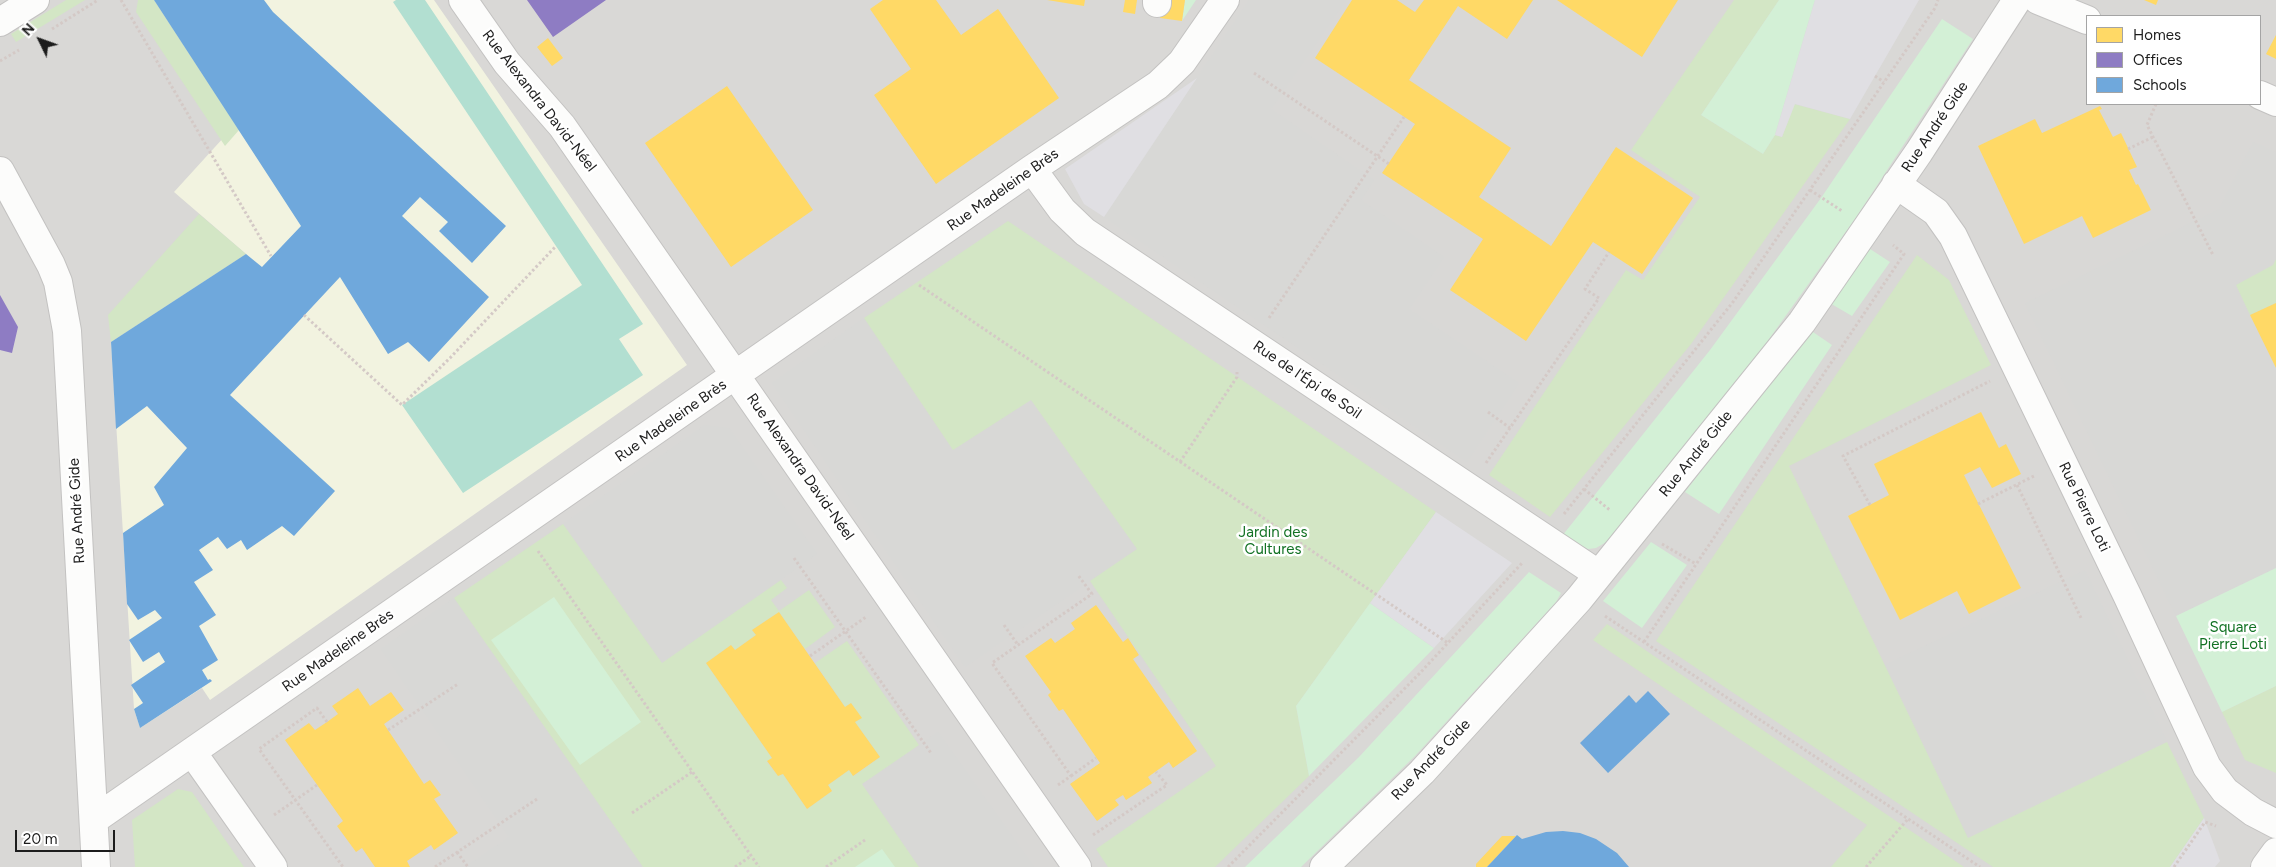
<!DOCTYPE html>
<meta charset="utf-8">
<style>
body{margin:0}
#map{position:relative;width:2276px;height:867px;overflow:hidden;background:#eae9e5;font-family:Figtree,sans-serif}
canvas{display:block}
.legend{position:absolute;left:2086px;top:15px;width:175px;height:90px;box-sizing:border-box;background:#fff;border:1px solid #a4a4a4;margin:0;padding:6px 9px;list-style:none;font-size:15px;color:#1c1c1c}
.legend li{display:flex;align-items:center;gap:10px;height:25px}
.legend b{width:25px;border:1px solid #a4a4a4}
.north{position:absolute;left:15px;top:15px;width:50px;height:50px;-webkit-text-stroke:4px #fff;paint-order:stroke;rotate:312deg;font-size:14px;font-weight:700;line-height:20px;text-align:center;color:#1c1c1c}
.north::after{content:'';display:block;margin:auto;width:18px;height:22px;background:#1c1c1c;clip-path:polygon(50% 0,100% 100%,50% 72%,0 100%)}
.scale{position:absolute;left:15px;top:830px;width:100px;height:22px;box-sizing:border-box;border:2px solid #1c1c1c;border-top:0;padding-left:6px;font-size:15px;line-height:18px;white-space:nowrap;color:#1c1c1c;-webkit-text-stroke:4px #fff;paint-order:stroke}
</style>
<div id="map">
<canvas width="2276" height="867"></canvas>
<ul class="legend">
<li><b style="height:14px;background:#ffd966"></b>Homes</li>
<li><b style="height:14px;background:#8e7cc3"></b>Offices</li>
<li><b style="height:14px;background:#6fa8dc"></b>Schools</li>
</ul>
<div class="north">N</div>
<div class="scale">20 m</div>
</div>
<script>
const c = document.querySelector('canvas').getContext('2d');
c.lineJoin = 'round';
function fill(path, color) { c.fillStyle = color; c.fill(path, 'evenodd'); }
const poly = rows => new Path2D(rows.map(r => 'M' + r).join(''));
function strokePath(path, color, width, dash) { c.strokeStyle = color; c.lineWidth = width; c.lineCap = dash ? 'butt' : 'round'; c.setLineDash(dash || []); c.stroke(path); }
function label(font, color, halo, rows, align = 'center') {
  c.font = font + ' Figtree,sans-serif'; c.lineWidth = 5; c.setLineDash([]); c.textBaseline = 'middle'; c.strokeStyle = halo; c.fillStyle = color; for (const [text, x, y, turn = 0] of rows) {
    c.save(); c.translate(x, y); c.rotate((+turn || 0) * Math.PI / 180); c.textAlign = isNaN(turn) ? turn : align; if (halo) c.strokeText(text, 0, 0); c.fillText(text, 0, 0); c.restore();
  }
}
fill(poly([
 [0,0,2276,0,2276,867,0,867],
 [2087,16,2260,16,2260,104,2087,104]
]), '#d9d8d6');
fill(poly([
 [154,0,434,0,687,365,210,700,202,688,140,728,134,709,111,342,246,254,174,192,235,125]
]), '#f2f3e0');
fill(poly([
 [1249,0,1346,0,1271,109,1374,180,1361,200,1444,257,1409,309,1519,383,1467,462,1104,217],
 [2253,142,2276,152,2276,259,2273,265,2236,285,2276,368,2276,568,2176,616,2025,303,2219,209],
 [864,318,953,450,1030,400,1137,549,965,667,772,383],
 [705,425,729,428,817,554,662,663,563,524],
 [2085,570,2167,742,1968,838,1884,665],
 [454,598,643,867,465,867,509,837,381,649],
 [938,732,1034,867,919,867,862,784]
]), '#d8d8d6');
fill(poly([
 [66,0,85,0,16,42,11,34],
 [138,0,154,0,239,130,225,146,136,12],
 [1734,0,1779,0,1701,115,1763,154,1775,135,1782,137,1794,104,1850,119,1691,344,1550,517,1489,475,1626,270,1643,280,1700,197,1631,150],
 [199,214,246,254,111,342,108,315],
 [1008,221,1436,512,1296,706,1309,776,1215,867,1108,867,1096,849,1216,766,1090,581,1137,549,1031,400,953,450,864,318],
 [1917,255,1949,280,1991,365,1789,466,1968,838,2167,742,2204,818,2170,867,1993,867,1656,641],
 [2276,259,2276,303,2250,315,2236,285,2273,265],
 [563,524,662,663,781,580,787,588,771,600,779,611,809,590,835,627,805,649,779,612,752,630,756,635,735,650,731,645,706,663,772,758,767,762,778,776,783,774,807,809,832,791,828,785,849,770,854,776,880,757,855,722,861,718,851,703,845,707,815,663,847,641,919,745,862,784,919,867,643,867,454,598],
 [1607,624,1880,810,1964,867,1831,867,1867,825,1593,640],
 [2276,686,2276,773,2245,760,2222,712],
 [178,789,192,792,244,867,135,867,132,820]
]), '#d3e6c5');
fill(poly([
 [1185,0,1196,0,1182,21],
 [1779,0,1815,0,1775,135,1763,154,1701,115],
 [1942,19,1973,39,1855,219,1739,381,1608,541,1596,548,1588,549,1562,536,1710,350,1821,198],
 [1867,247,1890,262,1852,316,1828,302],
 [1810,330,1832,345,1719,514,1685,492],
 [1651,542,1687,565,1642,628,1603,601],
 [2276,568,2276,686,2222,712,2176,616],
 [1529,572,1561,593,1556,602,1415,756,1301,867,1245,867,1359,757],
 [554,597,641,722,580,765,491,640],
 [1370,603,1434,648,1309,776,1296,706],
 [882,849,895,867,855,867]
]), '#d3f0d6');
fill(poly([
 [396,0,425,0,643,324,619,339,643,375,463,493,402,405,582,285,393,2]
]), '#b2dfd1');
fill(poly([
 [1815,0,1919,0,1850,119,1795,104,1782,137,1775,135],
 [1197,78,1104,217,1084,204,1065,169],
 [1436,512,1512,563,1434,648,1370,603],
 [2204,818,2220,861,2215,867,2170,867]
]), '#e0dfe3');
fill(poly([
 [883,0,936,0,961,35,998,9,1059,98,936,184,874,95,911,69,870,9],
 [1047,0,1085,0,1084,6],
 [1125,0,1137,0,1135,14,1123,12],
 [1162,0,1185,0,1182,21,1160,18],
 [1352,0,1397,0,1415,12,1424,0,1533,0,1507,39,1458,6,1409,80,1511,148,1479,197,1551,246,1616,147,1693,198,1642,274,1593,242,1526,341,1450,290,1483,239,1382,173,1415,124,1315,58],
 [1557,0,1678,0,1642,57],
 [2144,0,2158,0,2156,5],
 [2276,35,2276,59,2266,54],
 [548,38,563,58,552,66,537,47],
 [727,86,813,210,731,267,645,143],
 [2100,106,2102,109,2099,110,2113,137,2121,133,2137,167,2129,170,2136,185,2138,184,2151,210,2093,238,2082,216,2024,244,1978,146,2035,119,2042,133],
 [2276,303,2276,368,2250,315],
 [1981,412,1999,448,2006,444,2021,474,1992,488,1980,467,1964,475,2021,588,1969,614,1957,591,1900,620,1848,516,1889,495,1874,464],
 [1096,605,1123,642,1128,638,1139,655,1133,659,1197,751,1173,768,1169,762,1148,777,1152,783,1126,800,1123,795,1115,800,1119,805,1097,821,1070,784,1100,763,1063,709,1059,711,1048,695,1051,692,1025,656,1051,638,1055,643,1075,629,1071,623],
 [779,612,845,707,851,703,862,718,855,722,880,757,853,776,849,770,828,785,832,791,807,809,783,774,778,776,767,761,772,758,706,663,731,645,735,650,756,635,752,630],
 [358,688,370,706,391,692,404,710,384,724,424,784,430,780,441,795,434,799,458,833,434,850,431,845,407,861,410,867,375,867,362,848,356,852,337,826,343,821,285,740,309,723,315,730,327,722,338,714,332,706],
 [1502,836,1516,836,1487,867,1476,867,1476,864]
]), '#ffd966');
fill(poly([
 [527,0,606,0,553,37],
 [0,295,18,327,12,353,0,350]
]), '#8e7cc3');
fill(poly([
 [154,0,264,0,273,12,506,226,472,263,439,231,448,222,420,197,402,216,489,297,429,362,408,342,388,354,340,277,230,395,335,491,294,536,282,526,247,550,241,540,227,549,218,537,199,550,213,570,194,582,216,615,199,626,218,660,202,670,208,680,210,679,212,681,140,728,134,709,143,703,131,685,165,662,159,652,143,662,129,640,162,618,155,610,138,620,127,604,123,533,164,505,154,487,187,448,147,406,116,429,111,342,246,254,262,267,301,226],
 [1648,691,1670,714,1608,773,1580,743,1629,695,1636,703],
 [1563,831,1580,833,1596,839,1617,853,1629,867,1487,867,1517,835,1522,839,1546,832]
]), '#6fa8dc');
const minor = poly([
 [463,0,507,63,562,126,1077,867],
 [2038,0,2087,20],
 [1157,3,1157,0],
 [0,22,35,0],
 [2260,95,2276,102],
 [1032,169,1062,210,1085,232,1598,574],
 [0,171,51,265,58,282,67,331,96,867],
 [1896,184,1936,212,1953,236,2127,595,2207,767,2225,791,2253,812,2276,824],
 [192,752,273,867],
 [95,819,1032,169,1158,85,1182,62,1225,0],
 [1324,867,1422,772,1579,599,1802,322,1919,152,2017,0],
 [2265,867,2276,852]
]);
strokePath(minor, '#c3c2c1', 30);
strokePath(poly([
 [121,0,271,256],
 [52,29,98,0],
 [0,61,19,50],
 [1254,73,1389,164],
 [1875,76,1884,82],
 [2156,104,2147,125,2213,255],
 [2128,149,2153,137],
 [1810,190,1842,211],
 [919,285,1448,643],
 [304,315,402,405,450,358,556,246],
 [1269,318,1404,117],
 [1488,412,1510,428],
 [1180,462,1237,377,1237,372],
 [1486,463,1599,298,1585,289,1609,252],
 [2017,485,2081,618],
 [1584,489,1611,511],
 [1978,504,2034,476],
 [1870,505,1843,456,1990,381],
 [1564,514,1733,302,1935,8,1938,0],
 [1662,544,1696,564],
 [538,551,759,867],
 [794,558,931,753],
 [1605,616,1980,867],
 [1004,625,1018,645],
 [1644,642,1904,254,1893,245],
 [810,656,866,617],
 [327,722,317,708,259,749,343,867],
 [388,730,458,684],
 [1071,776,1096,758],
 [1058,785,1071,776,992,663,1092,594,1078,575],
 [632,813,692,772],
 [274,815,317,785],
 [1093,835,1167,785,1156,772],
 [457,852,468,867],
 [435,867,537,799],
 [735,867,751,856],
 [826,867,865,840],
 [1228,867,1420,673,1523,562],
 [1866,867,1908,819],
 [2174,867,2205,822,2216,826]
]), '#d4c9c6', 3, [2.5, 2.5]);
strokePath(minor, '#fcfcfb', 28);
label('15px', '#1c1c1c', '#fff', [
 ["Rue Alexandra David-Néel",539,101,52],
 ["Rue André Gide",1935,127,-56],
 ["Rue Madeleine Brès",1003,190,-35],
 ["Rue de l'Épi de Soil",1307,380,34],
 ["Rue Madeleine Brès",671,421,-35],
 ["Rue André Gide",1696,454,-51],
 ["Rue Alexandra David-Néel",800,467,55],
 ["Rue Pierre Loti",2084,507,64],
 ["Rue André Gide",77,511,-93],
 ["Rue Madeleine Brès",338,651,-35],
 ["Rue André Gide",1431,760,-46]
]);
label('15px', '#127224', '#fff', [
 ["Jardin des",1273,533],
 ["Cultures",1273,550],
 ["Square",2233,628],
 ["Pierre Loti",2233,645]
]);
</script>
